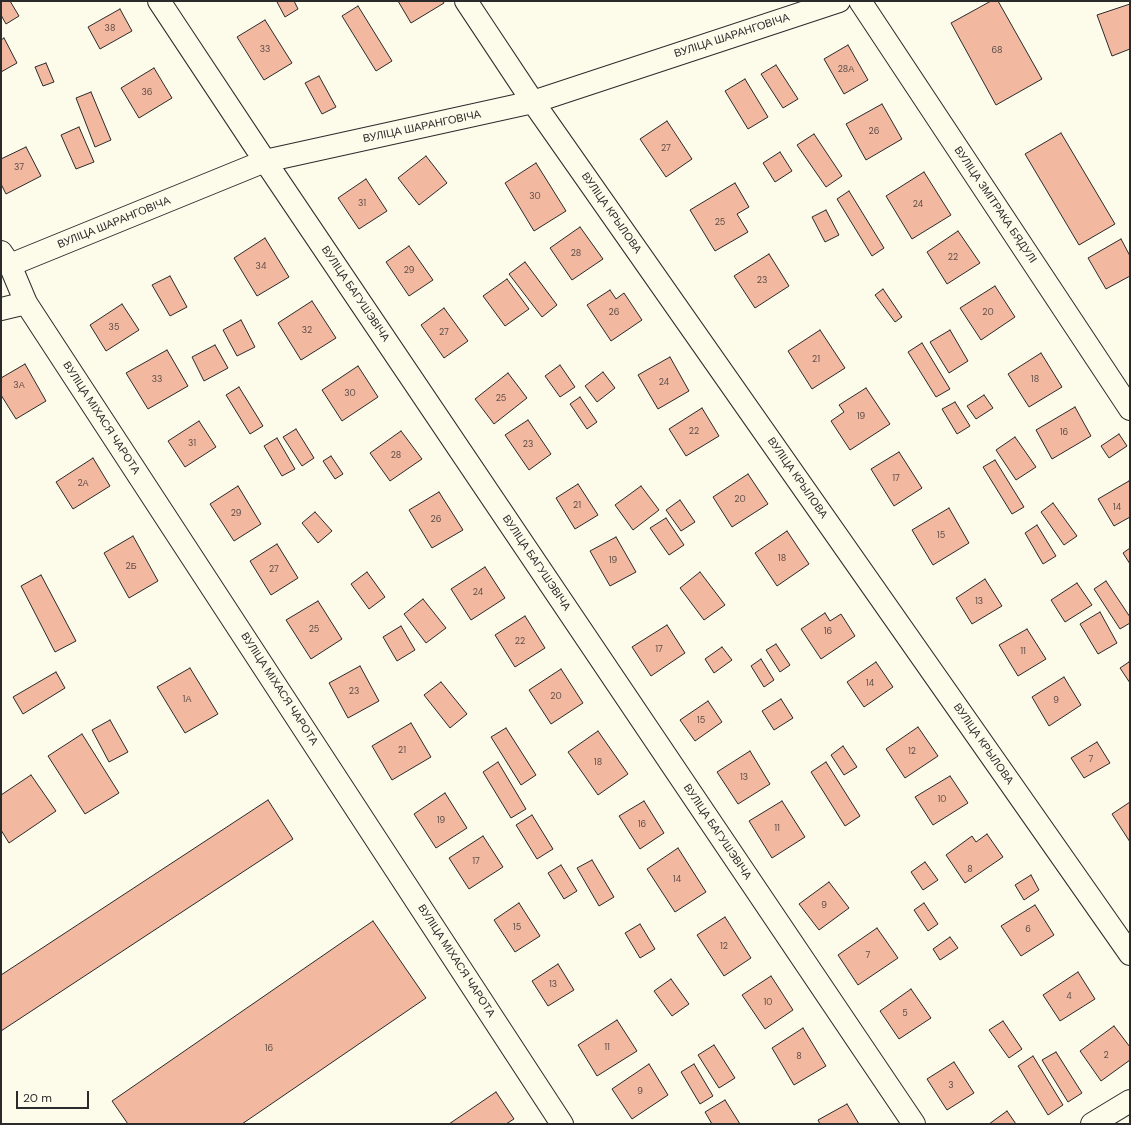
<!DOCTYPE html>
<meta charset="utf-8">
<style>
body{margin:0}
#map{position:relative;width:1131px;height:1125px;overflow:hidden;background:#fdfbea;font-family:"DM Sans",sans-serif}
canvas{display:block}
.frame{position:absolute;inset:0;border:2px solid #2b2b2b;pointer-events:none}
.scale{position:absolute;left:16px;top:1091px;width:73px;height:18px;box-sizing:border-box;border:2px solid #2b2b2b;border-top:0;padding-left:5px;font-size:12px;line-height:14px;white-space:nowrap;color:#2b2b2b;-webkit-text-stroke:3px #fdfbea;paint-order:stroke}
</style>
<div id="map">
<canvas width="1131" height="1125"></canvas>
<div class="frame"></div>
<div class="scale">20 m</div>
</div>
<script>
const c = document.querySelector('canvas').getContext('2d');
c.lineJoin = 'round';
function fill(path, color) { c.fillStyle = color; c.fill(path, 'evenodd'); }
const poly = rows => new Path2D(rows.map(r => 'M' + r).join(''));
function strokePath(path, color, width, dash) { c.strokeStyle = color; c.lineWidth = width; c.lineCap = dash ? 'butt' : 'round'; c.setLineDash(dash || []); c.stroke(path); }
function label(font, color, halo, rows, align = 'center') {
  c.font = font + ' "DM Sans",sans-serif'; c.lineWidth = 3; c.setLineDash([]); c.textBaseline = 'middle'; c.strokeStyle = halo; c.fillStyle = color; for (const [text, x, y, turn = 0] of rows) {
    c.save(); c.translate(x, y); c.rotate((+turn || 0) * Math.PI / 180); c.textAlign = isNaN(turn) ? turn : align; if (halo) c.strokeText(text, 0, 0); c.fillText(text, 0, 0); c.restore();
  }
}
const building = poly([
 [1,1,10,1,19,16,6,24,1,15,1,1],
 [279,1,294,1,298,9,285,17,277,2,279,1],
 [398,1,443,1,444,3,411,23,398,1],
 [991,1,998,1,1042,79,996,105,951,23,991,1],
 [1130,4,1130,49,1112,56,1097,15,1130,4],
 [358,6,392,61,376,71,342,16,358,6],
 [120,9,132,31,100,49,88,27,120,9],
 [265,20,292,63,264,80,237,37,265,20],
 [4,38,17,63,1,72,1,40,4,38],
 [848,45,868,80,844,94,824,59,848,45],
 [46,63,54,82,43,86,35,67,46,63],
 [776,65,798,99,783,108,761,74,776,65],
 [154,68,172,98,139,118,121,88,154,68],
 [319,76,336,107,322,114,305,83,319,76],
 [745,79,768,117,748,129,725,91,745,79],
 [91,92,111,140,95,147,76,98,91,92],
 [882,104,902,139,866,160,846,124,882,104],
 [667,121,692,159,666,177,640,139,667,121],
 [79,127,94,162,76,169,61,135,79,127],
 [1061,133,1115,224,1079,245,1025,154,1061,133],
 [814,134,842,176,826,187,797,145,814,134],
 [26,147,41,176,6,194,1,184,1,159,26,147],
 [780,152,792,171,775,182,763,163,780,152],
 [426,156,447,183,419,205,398,178,426,156],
 [536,163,566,211,534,231,505,183,536,163],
 [924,172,951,215,912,239,886,196,924,172],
 [366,179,387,211,359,229,338,198,366,179],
 [735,183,749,207,737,214,748,232,715,251,690,210,735,183],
 [849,191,884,248,872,256,837,199,849,191],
 [826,210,839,235,825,242,812,217,826,210],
 [580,227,603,259,572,280,550,248,580,227],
 [958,231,980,263,947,284,927,252,958,231],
 [265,238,289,277,257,296,234,258,265,238],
 [1121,239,1130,256,1130,276,1106,289,1088,258,1121,239],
 [409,246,433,280,409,296,386,262,409,246],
 [769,254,789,286,755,308,734,276,769,254],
 [525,262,557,305,542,317,509,274,525,262],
 [170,276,187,307,170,316,152,285,170,276],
 [507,279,529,309,505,326,483,296,507,279],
 [995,286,1015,317,981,340,960,308,995,286],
 [883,289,902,317,895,322,875,295,883,289],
 [610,290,616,299,624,293,642,320,611,341,587,305,610,290],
 [312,301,336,338,301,360,278,323,312,301],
 [122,304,139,330,106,351,90,325,122,304],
 [444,308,468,341,444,358,421,325,444,308],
 [241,320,255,347,237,356,223,330,241,320],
 [820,330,845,368,812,389,788,351,820,330],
 [950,330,968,361,949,373,930,342,950,330],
 [922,343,950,389,936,397,908,352,922,343],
 [215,345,228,368,204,381,192,357,215,345],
 [167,350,188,386,148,409,126,373,167,350],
 [1041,353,1062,387,1029,407,1008,374,1041,353],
 [670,357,689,391,658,409,638,375,670,357],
 [25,364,46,401,16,419,1,395,1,378,25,364],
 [560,365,575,387,560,397,545,376,560,365],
 [358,366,378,397,342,421,322,390,358,366],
 [603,372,615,388,597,402,585,386,603,372],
 [508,373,527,398,494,424,475,399,508,373],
 [239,387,263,426,250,434,226,395,239,387],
 [866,388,890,424,850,450,831,421,844,412,839,405,866,388],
 [984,395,993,408,976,419,967,406,984,395],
 [580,397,597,422,587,429,570,404,580,397],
 [955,402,970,426,957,434,942,409,955,402],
 [1075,407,1091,436,1052,459,1036,430,1075,407],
 [702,408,719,436,686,456,669,429,702,408],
 [528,420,551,454,529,470,505,435,528,420],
 [199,421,216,447,185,467,168,441,199,421],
 [296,429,314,458,302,466,283,437,296,429],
 [401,431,422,459,390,481,370,453,401,431],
 [1119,434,1127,446,1109,458,1101,446,1119,434],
 [1015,437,1036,467,1016,480,996,450,1015,437],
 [277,438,295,469,282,476,264,446,277,438],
 [899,452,922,488,894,506,871,469,899,452],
 [331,456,343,474,335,479,323,461,331,456],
 [93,458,110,486,73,509,56,482,93,458],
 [995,460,1024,507,1012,514,983,467,995,460],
 [748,474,768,504,732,527,713,497,748,474],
 [1129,481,1130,483,1130,517,1114,526,1098,499,1129,481],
 [578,484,598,515,575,529,556,498,578,484],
 [238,486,261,524,234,541,210,504,238,486],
 [641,486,659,510,633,530,615,505,641,486],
 [439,492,463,530,432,548,409,510,439,492],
 [680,500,695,522,681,531,666,510,680,500],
 [1053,503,1077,536,1064,545,1041,512,1053,503],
 [949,508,969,543,933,565,912,530,949,508],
 [315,512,332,531,318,543,302,523,315,512],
 [666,518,684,545,669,555,650,528,666,518],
 [1037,525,1056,556,1043,564,1025,533,1037,525],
 [787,531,809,564,777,586,755,553,787,531],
 [133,536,158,581,129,598,104,553,133,536],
 [616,537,636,572,610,586,590,551,616,537],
 [277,544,298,578,271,595,250,561,277,544],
 [1130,548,1130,564,1123,553,1130,548],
 [485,567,505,598,471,620,451,589,485,567],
 [367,572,385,597,369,609,351,584,367,572],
 [700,572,725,605,704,620,680,588,700,572],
 [41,575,76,641,55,652,21,586,41,575],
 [985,579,1002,606,972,624,956,598,985,579],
 [1106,581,1130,617,1130,623,1120,629,1094,589,1106,581],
 [1077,583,1092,605,1065,622,1051,600,1077,583],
 [423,599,446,628,426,643,404,614,423,599],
 [318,601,342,639,311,659,286,620,318,601],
 [1100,612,1117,643,1098,654,1080,624,1100,612],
 [825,613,830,621,841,614,855,636,821,659,801,629,825,613],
 [525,616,545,648,515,667,495,635,525,616],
 [667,625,685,653,651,676,632,647,667,625],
 [401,626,415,650,397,661,383,637,401,626],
 [1027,629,1046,659,1018,676,999,645,1027,629],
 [776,644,790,665,780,672,766,650,776,644],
 [722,647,732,660,714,673,705,659,722,647],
 [761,659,774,680,764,687,751,666,761,659],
 [876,662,893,687,864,707,847,682,876,662],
 [1129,662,1130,664,1130,683,1120,668,1129,662],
 [360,666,379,701,348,718,329,683,360,666],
 [190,668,218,714,185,733,157,687,190,668],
 [561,669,583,703,551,724,529,690,561,669],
 [56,672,65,688,23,714,13,697,56,672],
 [1064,677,1081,705,1049,726,1032,697,1064,677],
 [441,682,467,714,450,728,424,695,441,682],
 [781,699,793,718,774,730,762,711,781,699],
 [708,701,722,722,695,741,680,720,708,701],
 [110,720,128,752,109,762,92,730,110,720],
 [411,723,431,757,392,780,372,746,411,723],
 [918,727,938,756,905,778,886,749,918,727],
 [506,728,536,775,521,785,491,737,506,728],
 [598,731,628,774,598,795,568,752,598,731],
 [82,734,119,793,85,814,48,756,82,734],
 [1097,742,1110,763,1084,778,1071,758,1097,742],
 [843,746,857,767,844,775,831,755,843,746],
 [750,751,770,784,738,804,717,772,750,751],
 [498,762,526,809,511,818,483,772,498,762],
 [826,762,860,816,845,826,811,772,826,762],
 [31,775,56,811,9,843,1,830,1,795,31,775],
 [950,776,968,803,933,825,915,797,950,776],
 [445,793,467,828,436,848,414,814,445,793],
 [268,800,293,839,1,1031,1,975,268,800],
 [644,801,664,833,640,849,619,816,644,801],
 [782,801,805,837,772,858,749,821,782,801],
 [1130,802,1130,842,1112,814,1130,802],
 [532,815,553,849,537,859,516,825,532,815],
 [987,834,1003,857,965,883,946,855,972,836,976,842,987,834],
 [483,836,503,867,469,889,449,858,483,836],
 [678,848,706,892,675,912,647,869,678,848],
 [592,860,614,897,599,906,577,868,592,860],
 [925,862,938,880,923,890,911,872,925,862],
 [561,865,577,891,564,899,548,873,561,865],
 [1031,875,1039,890,1024,900,1015,885,1031,875],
 [829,882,849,908,819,930,799,904,829,882],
 [519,903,540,936,515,952,494,920,519,903],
 [924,903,938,924,928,931,914,910,924,903],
 [1035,905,1054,935,1021,956,1001,926,1035,905],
 [725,917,751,958,724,976,697,935,725,917],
 [373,921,426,998,242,1124,128,1124,112,1101,373,921],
 [640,924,655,949,640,958,625,933,640,924],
 [877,928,898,958,858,985,838,955,877,928],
 [950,937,958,948,940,960,933,949,950,937],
 [558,964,574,990,548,1006,532,981,558,964],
 [1078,972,1095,999,1060,1021,1043,995,1078,972],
 [771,976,793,1010,765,1029,742,995,771,976],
 [671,979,689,1004,672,1016,654,991,671,979],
 [911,989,931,1018,899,1039,880,1011,911,989],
 [617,1020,637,1051,597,1076,578,1045,617,1020],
 [1003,1021,1022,1049,1009,1058,989,1030,1003,1021],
 [1114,1026,1130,1047,1130,1060,1101,1081,1080,1051,1114,1026],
 [803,1028,826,1066,794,1085,772,1048,803,1028],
 [714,1045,735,1078,719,1088,698,1055,714,1045],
 [1056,1052,1082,1093,1068,1102,1042,1060,1056,1052],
 [1033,1056,1063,1105,1048,1115,1018,1066,1033,1056],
 [954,1062,974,1093,947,1110,927,1079,954,1062],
 [649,1064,668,1095,632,1119,612,1089,649,1064],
 [694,1064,713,1096,700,1104,681,1072,694,1064],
 [496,1092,514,1119,506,1124,449,1124,496,1092],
 [725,1100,740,1124,712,1124,705,1112,725,1100],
 [847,1104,859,1124,820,1124,818,1120,847,1104],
 [1007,1111,1016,1124,989,1124,1007,1111]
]);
fill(building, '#f2b8a0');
strokePath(building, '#2b2b2b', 1);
const minor = poly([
 [159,1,265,161,914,1124],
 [466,1,533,102,1130,954],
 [860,1,1130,409],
 [1,252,10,265,26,303,562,1124],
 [10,265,265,161,533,102,839,1],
 [1,309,26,303],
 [1092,1124,1130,1101]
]);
strokePath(minor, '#2b2b2b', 24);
strokePath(minor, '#fdfbea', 22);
label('9px', '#5d4e48', null, [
 ["38",110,29],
 ["33",265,50],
 ["68",997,51],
 ["28А",846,70],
 ["36",147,93],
 ["26",874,132],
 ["27",666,149],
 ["37",19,168],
 ["30",535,197],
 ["31",362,204],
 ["24",918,205],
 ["25",720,223],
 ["28",576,254],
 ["22",953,258],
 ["34",261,267],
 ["29",409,271],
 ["23",762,281],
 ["26",614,313],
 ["20",988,313],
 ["35",114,328],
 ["32",307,331],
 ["27",444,333],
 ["21",816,360],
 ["33",157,380],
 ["18",1035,380],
 ["24",664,383],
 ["3А",19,386],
 ["30",350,394],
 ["25",501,399],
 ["19",861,417],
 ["22",694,432],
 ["16",1064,433],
 ["31",192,444],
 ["23",528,445],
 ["28",396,456],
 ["17",896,479],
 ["2А",83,484],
 ["20",740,500],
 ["21",577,506],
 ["14",1117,508],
 ["29",236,514],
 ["26",436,520],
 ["15",941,536],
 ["18",782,559],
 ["19",613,561],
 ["2Б",131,567],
 ["27",274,570],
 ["24",478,593],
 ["13",979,602],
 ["25",314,630],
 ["16",828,632],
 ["22",520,642],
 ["17",659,650],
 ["11",1023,652],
 ["14",870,684],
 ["23",354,692],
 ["20",556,697],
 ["1А",187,700],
 ["9",1056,701],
 ["15",701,721],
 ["21",402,751],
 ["12",912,752],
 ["7",1091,760],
 ["18",598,763],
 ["13",744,778],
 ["10",942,800],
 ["19",441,821],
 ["16",642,825],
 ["11",777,829],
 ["17",476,862],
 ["8",970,870],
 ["14",677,880],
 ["9",824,906],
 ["15",517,928],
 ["6",1028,930],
 ["12",724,947],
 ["7",868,956],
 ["13",553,985],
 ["4",1069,997],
 ["10",768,1003],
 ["5",905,1014],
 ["11",607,1048],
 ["16",269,1049],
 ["2",1106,1056],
 ["8",799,1057],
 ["3",951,1086],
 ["9",640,1092]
]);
label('11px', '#2b2b2b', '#fdfbea', [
 ["ВУЛІЦА ШАРАНГОВІЧА",732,36,-18],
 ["ВУЛІЦА ШАРАНГОВІЧА",422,127,-12],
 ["ВУЛІЦА ЗМІТРАКА БЯДУЛІ",995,205,56],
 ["ВУЛІЦА КРЫЛОВА",611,213,55],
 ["ВУЛІЦА ШАРАНГОВІЧА",114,223,-22],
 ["ВУЛІЦА БАГУШЭВІЧА",355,294,56],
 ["ВУЛІЦА МІХАСЯ ЧАРОТА",101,418,57],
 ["ВУЛІЦА КРЫЛОВА",797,478,55],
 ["ВУЛІЦА БАГУШЭВІЧА",536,563,56],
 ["ВУЛІЦА МІХАСЯ ЧАРОТА",279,689,57],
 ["ВУЛІЦА КРЫЛОВА",983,744,55],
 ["ВУЛІЦА БАГУШЭВІЧА",717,832,56],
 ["ВУЛІЦА МІХАСЯ ЧАРОТА",456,961,57]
]);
</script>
